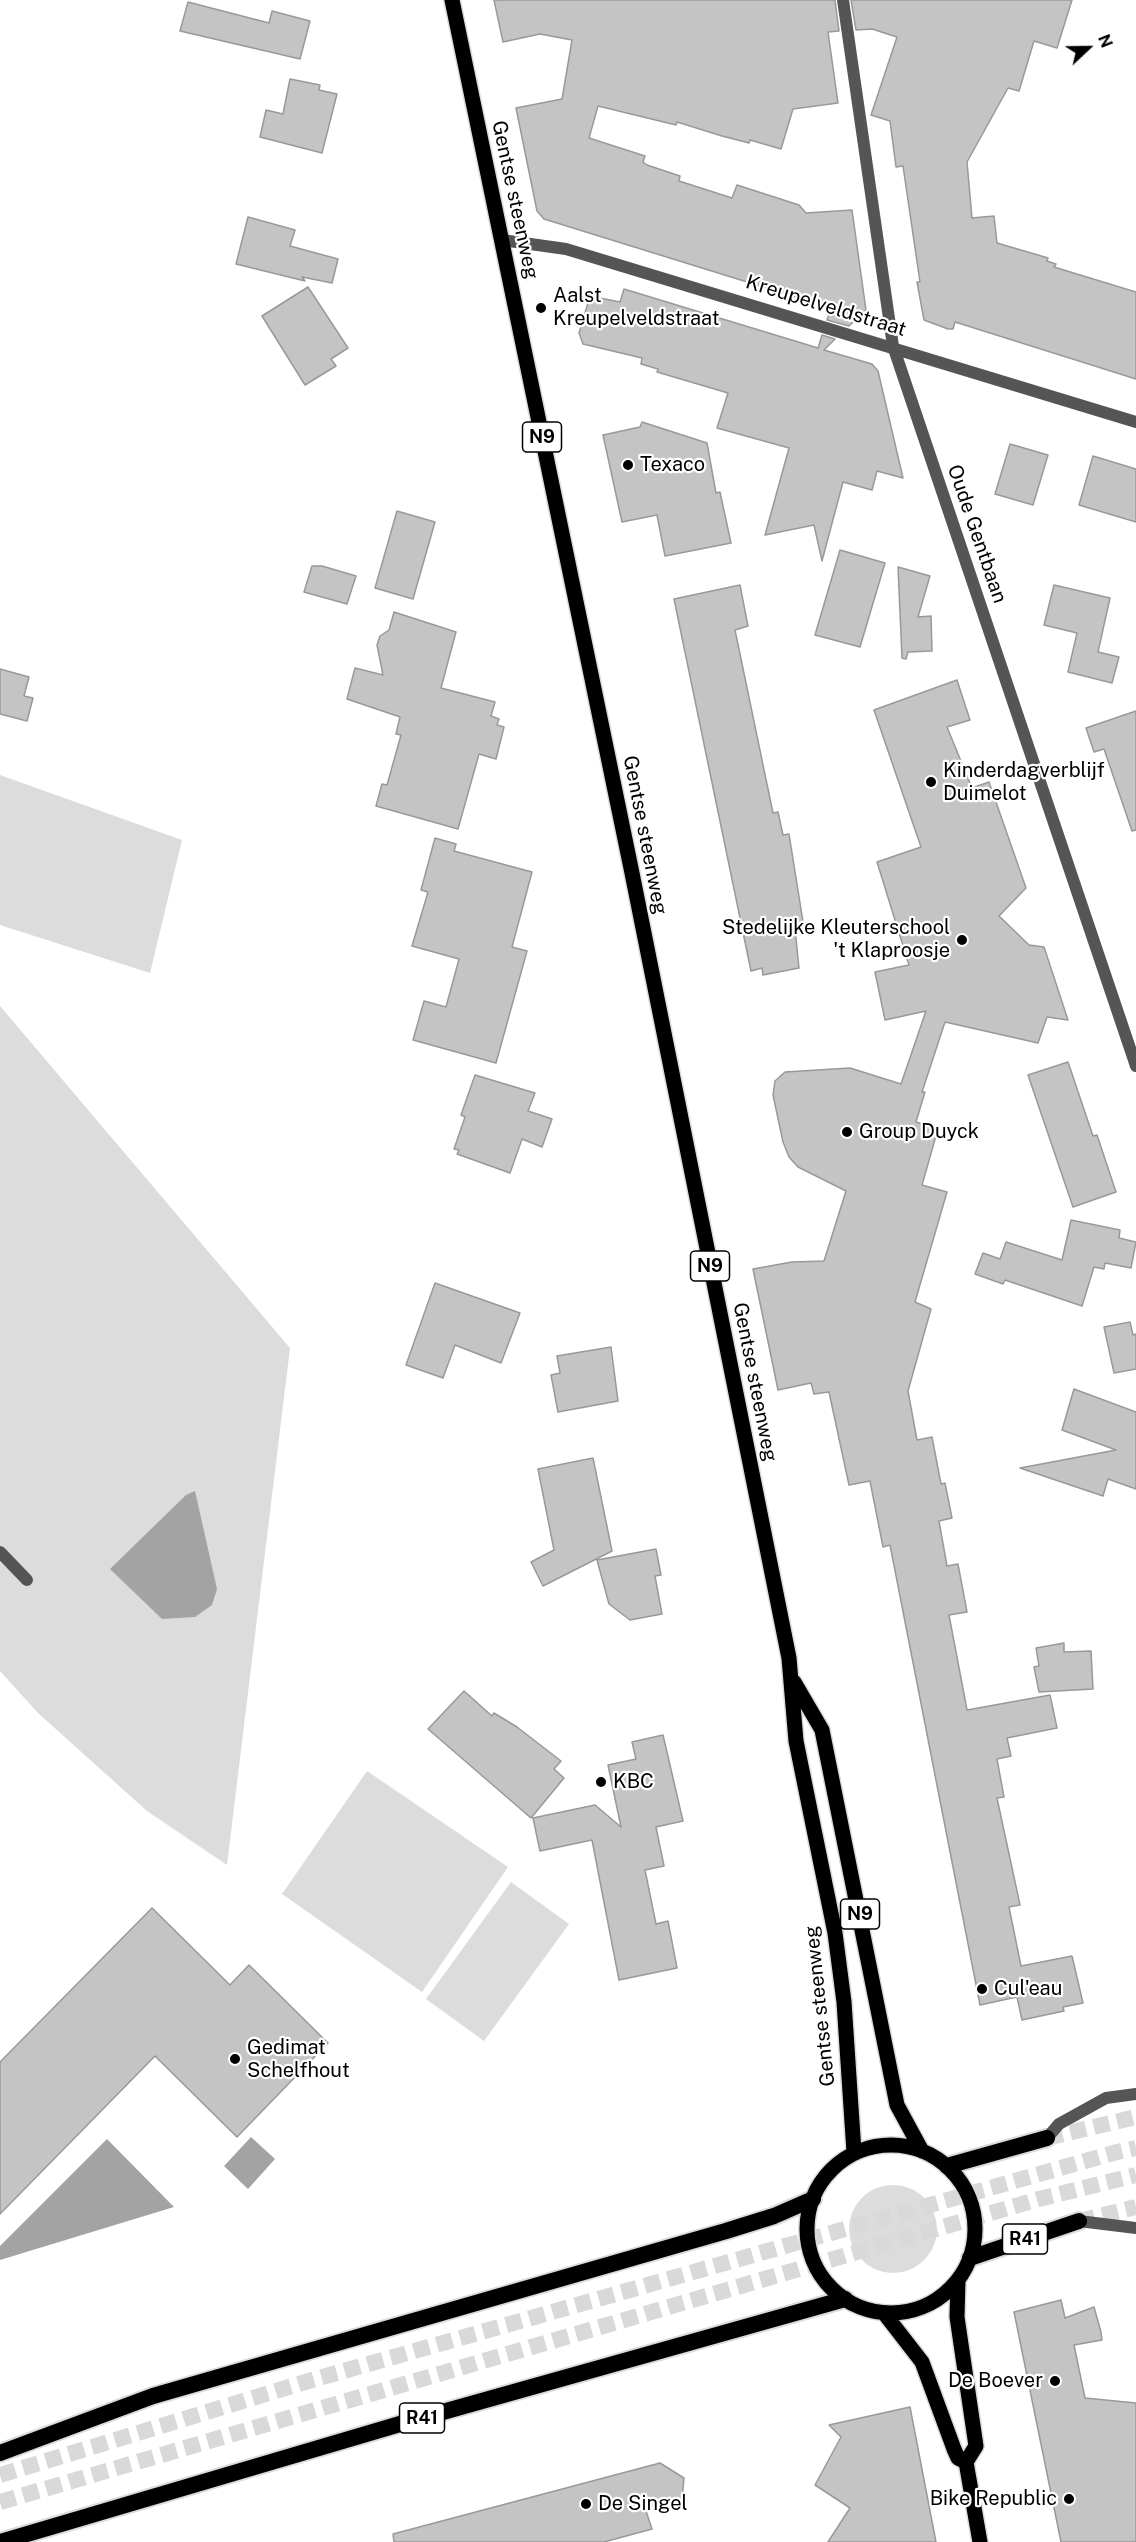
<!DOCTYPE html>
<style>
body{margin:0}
#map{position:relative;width:1136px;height:2542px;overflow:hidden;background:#fff;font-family:"Public Sans",sans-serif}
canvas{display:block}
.north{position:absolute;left:1058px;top:18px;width:60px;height:60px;-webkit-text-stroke:4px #fff;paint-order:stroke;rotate:68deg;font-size:16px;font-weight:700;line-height:24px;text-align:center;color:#000}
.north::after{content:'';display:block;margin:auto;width:21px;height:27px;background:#000;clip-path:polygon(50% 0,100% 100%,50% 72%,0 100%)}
</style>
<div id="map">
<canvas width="1136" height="2542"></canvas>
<div class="north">N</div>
</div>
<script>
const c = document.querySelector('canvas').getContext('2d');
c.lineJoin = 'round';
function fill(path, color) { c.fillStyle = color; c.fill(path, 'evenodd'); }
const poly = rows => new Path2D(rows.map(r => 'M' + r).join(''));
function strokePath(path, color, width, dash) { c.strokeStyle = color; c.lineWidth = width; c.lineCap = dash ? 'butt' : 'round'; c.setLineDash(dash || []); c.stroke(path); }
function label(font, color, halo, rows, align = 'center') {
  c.font = font + ' "Public Sans",sans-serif'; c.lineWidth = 4.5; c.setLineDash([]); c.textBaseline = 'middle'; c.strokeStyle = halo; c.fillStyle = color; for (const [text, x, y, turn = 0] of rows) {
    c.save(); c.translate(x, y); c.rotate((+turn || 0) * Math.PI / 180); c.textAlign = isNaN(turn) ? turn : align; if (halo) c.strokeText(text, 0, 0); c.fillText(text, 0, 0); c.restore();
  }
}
fill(poly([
 [0,775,182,840,150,973,0,925],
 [0,1006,290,1348,227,1865,147,1811,38,1713,0,1671],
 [367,1771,508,1867,422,1992,282,1894],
 [511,1882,569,1924,484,2041,426,1999],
 '849 2229a44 44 0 1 1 88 0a44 44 0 1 1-88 0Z'
]), '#dcdcdc');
fill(poly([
 [195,1491,217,1589,212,1605,195,1617,162,1619,110,1569,186,1495],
 [251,2137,275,2159,248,2189,224,2166],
 [107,2139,174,2207,0,2260,0,2246]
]), '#a3a3a3');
const building = poly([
 [494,0,835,0,839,31,828,32,838,103,793,109,781,149,750,140,749,143,722,136,677,122,676,125,598,106,589,138,645,156,643,162,647,165,680,176,679,181,732,198,737,185,799,205,806,213,852,210,866,310,849,326,827,320,831,308,544,219,537,211,516,108,562,99,572,40,540,34,503,42,494,0],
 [851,0,1072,0,1057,48,1034,41,1019,91,1008,88,967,162,972,218,994,216,997,243,1048,258,1047,261,1056,264,1054,267,1136,292,1136,379,955,322,953,329,948,329,924,320,917,282,920,282,903,166,896,167,890,121,871,115,897,37,872,29,856,30,851,0],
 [188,2,269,23,272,11,310,21,300,59,180,31,188,2],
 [290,79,320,85,319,90,337,94,322,153,260,137,266,110,283,114,290,79],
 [248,217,295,230,290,246,338,259,332,283,302,277,305,281,236,264,248,217],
 [308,287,348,348,331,359,336,366,305,385,262,316,308,287],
 [624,289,818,348,822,335,835,339,824,350,872,364,878,371,903,478,877,471,872,490,843,482,822,561,814,525,765,535,789,448,717,428,728,393,657,372,658,369,641,364,642,358,583,344,579,333,590,296,620,302,624,289],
 [642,422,707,443,716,493,720,492,731,543,665,556,657,515,622,522,603,435,640,427,642,422],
 [1010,444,1048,455,1033,505,995,494,1010,444],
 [1093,456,1136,469,1136,522,1079,505,1093,456],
 [397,511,435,522,413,599,375,588,397,511],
 [840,550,885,563,860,647,815,635,840,550],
 [312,566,322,566,356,576,347,604,304,592,312,566],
 [898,567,930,576,918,617,931,616,932,651,908,652,906,659,902,658,898,567],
 [740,585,748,626,735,630,773,813,778,812,783,835,789,834,804,928,795,929,799,968,763,975,762,968,751,971,674,599,740,585],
 [1054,585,1110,598,1098,652,1119,657,1112,683,1068,672,1077,633,1044,625,1054,585],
 [394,612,456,632,441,688,495,702,491,716,499,719,497,725,504,727,496,759,479,754,458,829,376,806,382,784,387,785,401,735,396,734,400,717,347,699,355,668,383,675,377,645,380,636,389,630,394,612],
 [0,669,29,677,24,696,33,698,27,721,0,714,0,669],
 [957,680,970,720,947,727,972,788,989,782,1026,888,999,916,1029,945,1044,947,1068,1020,1047,1017,1038,1043,945,1022,922,1092,925,1092,916,1122,938,1129,922,1185,947,1192,915,1302,931,1309,908,1391,917,1440,932,1437,941,1484,945,1483,952,1518,939,1521,947,1566,958,1564,967,1612,949,1615,967,1710,1050,1695,1057,1728,1007,1738,1011,1756,997,1759,1004,1797,997,1798,1020,1905,1009,1907,1021,1966,1072,1956,1083,2003,1063,2007,1064,2011,1022,2020,1017,1997,980,2005,890,1545,883,1547,870,1481,849,1485,829,1392,814,1394,811,1383,778,1390,753,1269,792,1262,824,1261,846,1191,798,1167,789,1157,783,1142,773,1095,775,1081,785,1072,850,1068,901,1084,926,1011,885,1020,875,972,909,965,877,862,921,847,874,710,957,680],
 [1136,711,1136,830,1132,831,1104,749,1094,752,1086,728,1136,711],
 [435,838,456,844,454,851,532,872,512,947,527,951,496,1063,413,1040,424,1001,446,1007,459,959,412,946,428,892,421,890,435,838],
 [1068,1062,1093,1136,1097,1135,1116,1192,1073,1207,1028,1075,1068,1062],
 [475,1075,535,1093,528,1111,552,1119,542,1147,522,1139,510,1173,457,1154,459,1150,454,1149,465,1117,461,1115,475,1075],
 [1071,1220,1120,1230,1119,1238,1136,1242,1131,1268,1105,1263,1104,1269,1094,1267,1082,1306,1005,1280,1003,1284,975,1274,983,1253,1000,1259,1006,1242,1062,1260,1071,1220],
 [435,1283,520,1313,501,1363,455,1345,443,1378,406,1365,435,1283],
 [1130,1322,1133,1335,1136,1334,1136,1369,1114,1373,1104,1327,1130,1322],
 [611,1347,618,1401,558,1412,551,1375,560,1373,557,1356,611,1347],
 [1074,1389,1136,1412,1136,1489,1108,1479,1103,1496,1020,1468,1116,1450,1062,1430,1074,1389],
 [593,1458,612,1551,543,1586,531,1562,554,1550,538,1469,593,1458],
 [656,1549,661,1575,655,1576,662,1614,630,1620,609,1604,597,1560,656,1549],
 [1064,1643,1064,1652,1091,1651,1093,1689,1039,1692,1034,1667,1039,1666,1036,1648,1064,1643],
 [464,1691,492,1716,494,1713,517,1727,561,1761,554,1769,564,1778,531,1818,428,1729,464,1691],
 [663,1735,683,1821,656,1827,664,1866,645,1870,656,1924,668,1921,677,1968,619,1980,592,1840,540,1851,533,1818,595,1805,621,1827,608,1765,636,1759,632,1742,663,1735],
 [152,1908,230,1985,249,1965,328,2043,237,2137,155,2056,0,2214,0,2062,152,1908],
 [1061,2300,1065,2318,1094,2307,1101,2332,1102,2340,1074,2345,1085,2398,1136,2403,1136,2542,1061,2542,1014,2312,1061,2300],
 [910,2407,936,2542,828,2542,850,2508,815,2485,841,2437,829,2425,910,2407],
 [660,2463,684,2478,682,2499,645,2508,652,2529,604,2542,394,2542,393,2534,660,2463]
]);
fill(building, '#c4c4c4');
strokePath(building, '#999', 1.5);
strokePath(poly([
 [1047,2138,1136,2117],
 [1079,2221,1136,2207],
 [0,2475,312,2380,1117,2152,1136,2148],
 [0,2502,1039,2199,1136,2175]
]), '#d9d9d9', 16, [16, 8]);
const primary = poly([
 [452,0,632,873,789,1658,796,1741,835,1933,844,2002,854,2152],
 [794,1682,822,1730,897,2105,922,2151],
 '807 2229a84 84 0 1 1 168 0a84 84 0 1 1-168 0Z',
 [958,2280,957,2317,976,2446,966,2462],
 [884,2313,922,2362,954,2449,958,2458,966,2462,980,2542]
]);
const trunk = poly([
 [947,2166,1047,2138],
 [970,2258,1079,2221],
 [0,2453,153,2396,726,2231,774,2216,813,2199],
 [0,2542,400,2424,845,2299]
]);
strokePath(primary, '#dbdbdb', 18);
strokePath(trunk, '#dbdbdb', 20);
strokePath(poly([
 [843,0,893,346,1136,1066],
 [502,240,566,249,1136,422],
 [0,1552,27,1580],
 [1047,2138,1059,2124,1106,2098,1136,2094],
 [1079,2221,1136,2228]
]), '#555', 12);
strokePath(primary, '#000', 15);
strokePath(trunk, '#000', 16);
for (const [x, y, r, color] of [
 [541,308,6,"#000"],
 [628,465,6,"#000"],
 [931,782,6,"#000"],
 [962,940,6,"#000"],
 [847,1132,6,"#000"],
 [601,1782,6,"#000"],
 [982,1989,6,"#000"],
 [235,2059,6,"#000"],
 [1055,2381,6,"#000"],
 [1069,2499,6,"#000"],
 [586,2504,6,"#000"]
]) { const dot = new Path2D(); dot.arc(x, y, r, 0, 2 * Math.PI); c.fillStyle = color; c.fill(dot); strokePath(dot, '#fff', 2); }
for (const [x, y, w] of [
 [542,437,39],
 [710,1266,39],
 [860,1914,39],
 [1025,2239,45],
 [422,2418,45]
]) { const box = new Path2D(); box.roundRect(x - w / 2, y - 15, w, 30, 4.5); c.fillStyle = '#fff'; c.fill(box); strokePath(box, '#000', 1.5); }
label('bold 18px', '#000', null, [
 ["N9",542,437],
 ["N9",710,1266],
 ["N9",860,1914],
 ["R41",1025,2239],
 ["R41",422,2418]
]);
label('20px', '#000', '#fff', [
 ["Gentse steenweg",515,200,78],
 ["Kreupelveldstraat",826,306,17],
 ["Oude Gentbaan",977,534,71],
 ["Gentse steenweg",645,835,79],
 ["Gentse steenweg",755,1382,79],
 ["Gentse steenweg",820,2006,-96]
]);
label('20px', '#000', '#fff', [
 ["Aalst",553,296],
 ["Kreupelveldstraat",553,319],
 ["Texaco",640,465],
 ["Kinderdagverblijf",943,771],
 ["Duimelot",943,794],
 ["Stedelijke Kleuterschool",950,928,"right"],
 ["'t Klaproosje",950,951,"right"],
 ["Group Duyck",859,1132],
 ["KBC",613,1782],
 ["Cul'eau",994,1989],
 ["Gedimat",247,2048],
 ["Schelfhout",247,2071],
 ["De Boever",1043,2381,"right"],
 ["Bike Republic",1057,2499,"right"],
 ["De Singel",598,2504]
], 'left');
</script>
